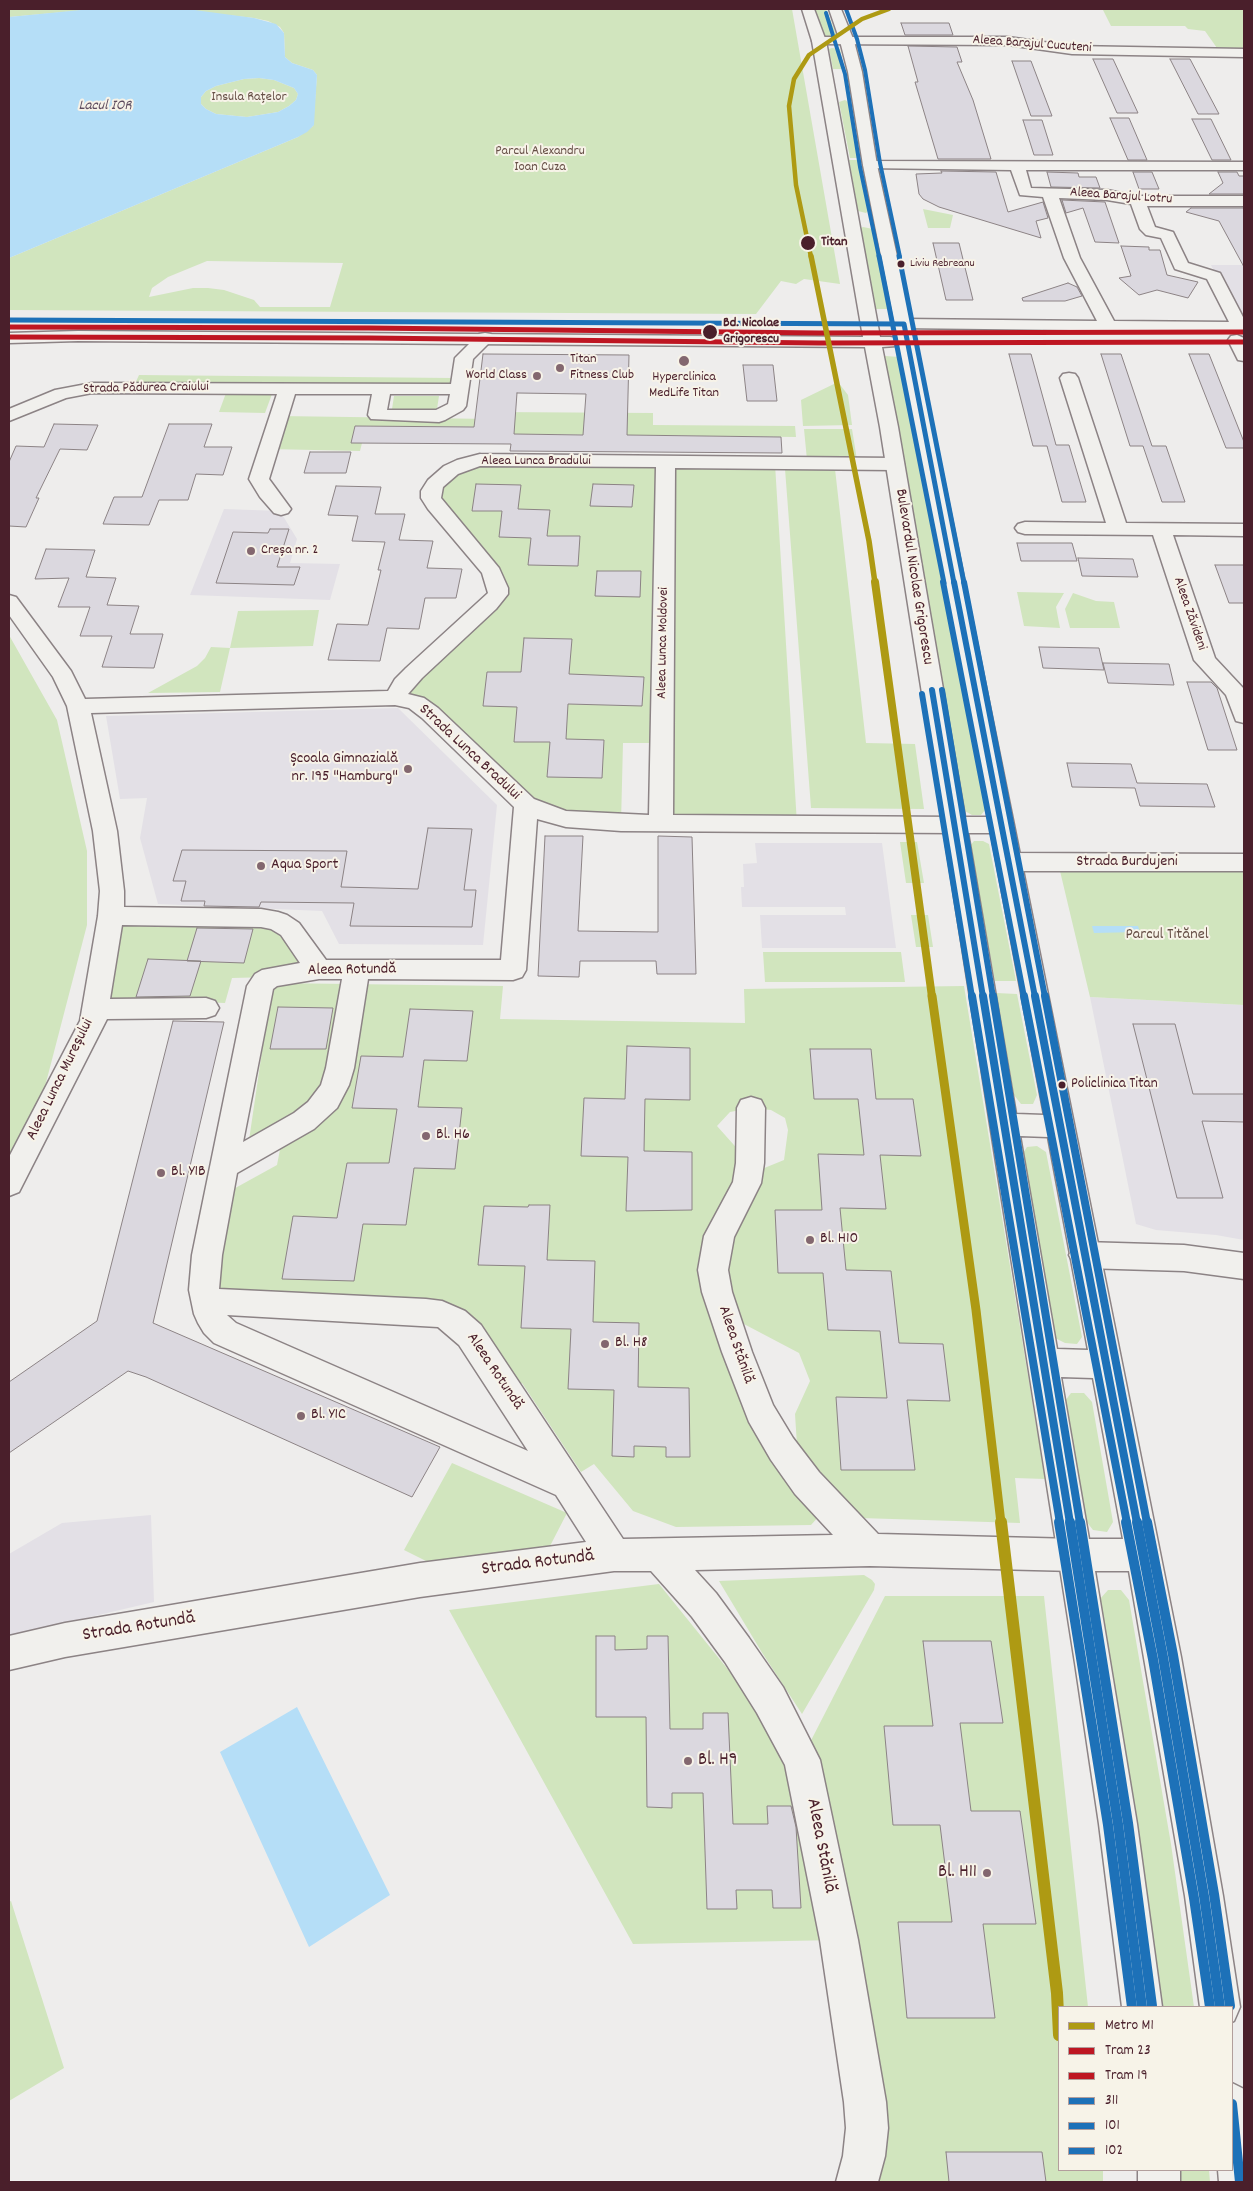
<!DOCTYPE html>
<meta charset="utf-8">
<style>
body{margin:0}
#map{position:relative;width:1253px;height:2191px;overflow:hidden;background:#eeedec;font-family:Dekko,sans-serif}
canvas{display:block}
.frame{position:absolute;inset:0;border:10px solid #4a1f2b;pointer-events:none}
.legend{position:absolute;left:1058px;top:2006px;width:175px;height:165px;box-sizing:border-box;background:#f7f3e8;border:1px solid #b29e9c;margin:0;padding:6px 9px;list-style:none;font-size:15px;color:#4a1f2b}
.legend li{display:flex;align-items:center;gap:10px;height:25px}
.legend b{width:25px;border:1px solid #b29e9c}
</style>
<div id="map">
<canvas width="1253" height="2191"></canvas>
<div class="frame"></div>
<ul class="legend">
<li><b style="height:6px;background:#ae9a13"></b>Metro M1</li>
<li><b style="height:6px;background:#be1622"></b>Tram 23</li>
<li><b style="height:6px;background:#be1622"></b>Tram 19</li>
<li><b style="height:6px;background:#1d71b8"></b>311</li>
<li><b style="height:6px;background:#1d71b8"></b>101</li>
<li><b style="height:6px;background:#1d71b8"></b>102</li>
</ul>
</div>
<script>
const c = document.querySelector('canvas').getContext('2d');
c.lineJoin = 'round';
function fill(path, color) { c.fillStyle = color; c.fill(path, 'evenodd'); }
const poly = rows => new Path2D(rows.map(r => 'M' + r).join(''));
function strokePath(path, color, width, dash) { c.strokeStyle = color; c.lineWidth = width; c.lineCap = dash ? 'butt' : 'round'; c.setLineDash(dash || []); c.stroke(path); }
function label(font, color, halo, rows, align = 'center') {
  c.font = font + ' Dekko,sans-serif'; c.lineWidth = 4; c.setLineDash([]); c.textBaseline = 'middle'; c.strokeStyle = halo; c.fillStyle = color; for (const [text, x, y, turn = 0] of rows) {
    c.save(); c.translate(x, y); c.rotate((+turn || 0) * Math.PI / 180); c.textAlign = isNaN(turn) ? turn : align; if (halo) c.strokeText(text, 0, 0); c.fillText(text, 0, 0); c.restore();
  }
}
fill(poly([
 [1211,265,1244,265,1244,318,1236,318],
 [224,509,280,511,297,539,290,563,340,564,330,600,190,595],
 [398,708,497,805,483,945,339,944,322,911,158,904,140,838,147,798,120,799,106,716],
 [755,843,882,843,896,948,762,948,760,915,846,915,845,907,742,907,741,887,744,887,743,864,757,863],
 [1090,997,1244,1005,1244,1240,1216,1235,1156,1230,1136,1224],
 [151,1515,154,1602,9,1636,9,1554,62,1523]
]), '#e3e0e6');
fill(poly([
 [9,9,98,9,9,17],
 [173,9,792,9,840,284,804,279,796,284,781,281,756,314,9,310,9,258,298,137,313,126,317,75,313,70,292,63,285,57,284,33,280,27,268,21,254,18],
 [207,261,343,263,330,307,260,307,254,300,224,290,208,288,193,288,149,297,152,288,168,277],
 [815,9,826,9,837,36,830,38,825,36],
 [1099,9,1244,9,1244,48,1217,48,1205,31,1188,29,1185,26,1111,26,1103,10],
 [832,48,840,49,844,69,833,69,829,49],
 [259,78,274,80,294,88,298,94,296,100,289,106,278,112,247,117,216,114,206,109,201,104,201,97,206,91,216,86,244,79],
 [845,100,848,102,859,158,850,158,839,102],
 [849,160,860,160,868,211,866,213,858,211],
 [923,209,953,215,950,228,928,228],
 [863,227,873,229,889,309,874,309,859,229],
 [885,356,900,357,985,810,981,815,972,815,963,810],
 [139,375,452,378,455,387,134,386],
 [838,382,848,395,852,425,803,426,801,400],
 [226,393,272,394,265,413,219,412],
 [394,396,439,396,437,409,392,409],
 [493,412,653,413,653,425,795,426,796,437,514,434,514,427,355,426,352,443,362,443,360,451,268,449,279,416,492,419],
 [804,429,852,429,857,460,807,460],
 [464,464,775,464,797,824,661,823,662,743,623,743,621,823,547,814,407,700,403,684,498,594,431,498],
 [785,469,835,469,866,743,915,744,924,809,811,808],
 [1017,592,1064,593,1056,607,1060,628,1024,626],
 [1073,593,1096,601,1114,602,1120,628,1070,628,1065,609],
 [319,610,313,646,230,648,220,692,148,693,197,666,205,658,211,647,230,648,238,611],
 [9,635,57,720,87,851,87,925,42,1098,9,1165],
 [974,841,983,841,989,844,1016,981,995,981,970,846],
 [900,842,917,842,924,883,906,883],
 [1060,871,1244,872,1244,1005,1090,997],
 [911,915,928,915,933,947,916,947],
 [111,916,270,919,319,969,271,977,232,978,225,1003,98,998],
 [763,952,901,952,905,982,765,982],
 [272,983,503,986,500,1019,745,1023,744,989,964,986,1045,1479,1015,1478,1020,1523,860,1518,797,1445,795,1414,810,1381,799,1353,742,1323,728,1292,727,1253,757,1171,784,1160,788,1130,785,1118,771,1110,751,1108,730,1112,717,1126,750,1163,719,1236,737,1352,828,1506,811,1525,676,1527,633,1511,594,1464,581,1472,522,1383,507,1392,462,1326,204,1290,219,1197,277,1165,283,1134,247,1154],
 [996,993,1017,994,1037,1095,1033,1104,1021,1104,1014,1095],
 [1037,1146,1046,1152,1082,1337,1077,1344,1065,1343,1055,1338,1023,1153,1027,1147],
 [1071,1393,1084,1393,1092,1402,1113,1522,1107,1532,1093,1530,1086,1521,1065,1401],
 [452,1463,567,1513,550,1546,434,1565,404,1550],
 [864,1575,872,1580,875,1584,874,1590,802,1714,761,1651,719,1581],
 [659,1584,801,1760,885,1596,1044,1596,1088,2007,1059,2007,1059,2170,1103,2170,1103,2182,857,2182,864,2156,838,1940,633,1944,449,1610],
 [1108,1590,1121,1590,1129,1600,1171,1844,1194,2007,1161,2007,1138,1844,1100,1599],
 [11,1901,64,2068,9,2101,9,1902],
 [1173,2170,1209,2170,1210,2182,1174,2182]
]), '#d1e5be');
fill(poly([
 [91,9,187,9,254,18,276,24,284,33,285,57,292,63,313,70,317,75,314,125,307,132,298,137,9,258,9,17],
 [259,78,274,80,294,88,298,94,296,100,289,106,278,112,247,117,216,114,206,109,201,104,201,97,206,91,216,86,244,79],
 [1092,926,1138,926,1140,932,1094,933],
 [297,1707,390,1895,309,1947,220,1752]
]), '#b5def7');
const building = poly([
 [901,23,949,23,953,35,905,35,901,23],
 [908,46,957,47,962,62,957,62,973,100,991,159,938,159,915,82,918,82,908,46],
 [1093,59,1113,59,1138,113,1117,113,1093,59],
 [1170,59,1190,59,1219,114,1198,114,1170,59],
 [1012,61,1031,61,1052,116,1031,116,1012,61],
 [1110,118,1129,118,1147,160,1128,160,1110,118],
 [1192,119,1211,119,1231,160,1212,160,1192,119],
 [1023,120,1042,120,1053,155,1034,155,1023,120],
 [941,171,996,172,1008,212,1043,202,1048,218,1036,221,1041,238,939,207,923,199,919,194,916,174,942,173,941,171],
 [1047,172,1078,173,1079,177,1096,177,1100,188,1051,187,1047,172],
 [1133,172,1152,172,1159,189,1139,189,1133,172],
 [1218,172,1237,172,1239,176,1244,176,1244,194,1209,194,1223,183,1218,172],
 [1062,200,1105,202,1119,243,1095,242,1083,208,1066,213,1062,200],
 [1191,208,1244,208,1244,267,1219,221,1186,212,1191,208],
 [933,243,959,243,973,300,946,300,933,243],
 [1121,246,1149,247,1149,250,1160,250,1167,275,1198,282,1188,298,1157,290,1139,295,1119,278,1131,276,1121,246],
 [1068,283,1077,287,1082,296,1065,301,1023,301,1022,298,1068,283],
 [483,354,629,355,627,435,781,437,782,453,510,451,511,444,351,443,355,426,474,427,483,354],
 [517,393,586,394,583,435,514,434,517,393],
 [1009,354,1031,354,1056,445,1069,445,1086,502,1062,502,1047,446,1033,446,1009,354],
 [1101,354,1121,354,1152,446,1166,446,1185,502,1162,502,1143,446,1130,446,1101,354],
 [1189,354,1209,354,1244,442,1244,448,1226,448,1189,354],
 [743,365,773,365,777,401,747,401,743,365],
 [54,424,98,425,87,450,60,449,36,498,39,498,26,527,9,526,9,462,16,446,44,447,54,424],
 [169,424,212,424,204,447,232,447,223,475,196,474,188,500,159,500,149,525,103,524,114,497,142,497,169,424],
 [310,452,351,452,346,473,304,473,310,452],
 [476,484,521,485,518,509,550,510,547,536,580,536,578,566,528,565,531,538,499,537,502,511,472,511,476,484],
 [593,484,634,485,632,507,590,506,593,484],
 [336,486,381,487,375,514,405,514,399,540,433,541,427,568,462,569,456,598,425,598,419,629,387,628,380,661,328,660,337,624,368,625,381,570,378,570,385,542,352,541,358,516,328,515,336,486],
 [270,529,289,529,277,567,300,567,294,585,216,583,233,532,268,533,270,529],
 [1017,543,1072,543,1077,561,1021,561,1017,543],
 [46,549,95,550,86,577,116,578,107,605,139,606,130,634,163,634,154,668,102,667,112,636,80,636,90,607,58,607,69,578,35,579,46,549],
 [1078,558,1133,559,1138,577,1082,576,1078,558],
 [1215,565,1244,565,1244,603,1229,603,1215,565],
 [597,571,641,571,640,597,595,596,597,571],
 [524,638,572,639,569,674,644,677,642,706,568,704,566,739,604,740,602,778,547,777,550,742,514,742,517,707,483,706,487,672,521,672,524,638],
 [1039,647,1099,648,1104,670,1043,668,1039,647],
 [1103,663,1169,664,1174,685,1108,683,1103,663],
 [1187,682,1211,682,1217,688,1237,750,1208,750,1187,682],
 [1067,763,1131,764,1137,783,1207,784,1215,807,1140,806,1135,788,1072,787,1067,763],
 [428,828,472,829,464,890,476,890,472,927,350,926,354,903,261,902,259,907,204,906,205,901,181,901,186,881,173,881,182,850,347,851,341,887,418,889,428,828],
 [545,836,583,836,578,931,658,932,658,836,692,837,696,974,657,974,656,961,580,961,579,977,538,976,545,836],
 [197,928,253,929,244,963,187,961,197,928],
 [148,959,201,961,190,996,136,997,148,959],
 [278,1007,333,1008,326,1049,270,1049,278,1007],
 [410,1009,473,1011,467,1061,424,1060,418,1107,462,1108,455,1169,414,1168,406,1225,363,1224,354,1281,282,1279,293,1216,337,1218,347,1163,389,1163,397,1109,352,1108,361,1056,403,1057,410,1009],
 [173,1021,224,1022,153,1323,440,1447,412,1497,146,1377,128,1371,9,1453,9,1382,97,1321,173,1021],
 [1133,1024,1175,1024,1193,1094,1244,1094,1244,1122,1202,1121,1223,1198,1177,1198,1133,1024],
 [627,1046,690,1048,690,1100,645,1099,644,1151,692,1152,692,1210,626,1211,628,1157,581,1156,584,1098,625,1099,627,1046],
 [810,1049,871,1049,876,1099,913,1099,921,1156,880,1155,886,1209,840,1208,846,1270,891,1271,899,1343,943,1344,950,1401,907,1400,915,1470,841,1470,836,1397,887,1398,880,1331,828,1330,823,1273,778,1273,775,1210,822,1210,818,1154,864,1155,858,1099,814,1099,810,1049],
 [529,1205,550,1205,547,1260,595,1261,593,1322,639,1323,638,1387,689,1388,690,1457,666,1457,666,1447,634,1446,634,1457,612,1456,614,1390,568,1389,571,1329,521,1328,525,1266,478,1265,484,1206,528,1207,529,1205],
 [596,1636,615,1636,615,1650,647,1649,647,1636,668,1636,670,1729,703,1729,703,1713,728,1713,733,1824,768,1824,767,1806,791,1806,796,1827,801,1908,773,1908,772,1890,736,1890,737,1909,707,1909,703,1793,672,1793,672,1808,647,1807,646,1717,596,1717,596,1636],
 [923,1641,991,1641,1003,1723,960,1723,971,1811,1020,1811,1036,1924,983,1924,995,2018,907,2018,898,1922,952,1922,940,1825,893,1825,884,1726,933,1726,923,1641],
 [946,2152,1042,2152,1046,2182,949,2182,946,2152]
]);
fill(building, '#dbd8df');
strokePath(building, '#8c8385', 1);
const minor = poly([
 [819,37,1008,37,1072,46,1244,49,1244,57,1072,54,1008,45,814,44,812,41,814,38,819,37],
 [870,161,1244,162,1244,170,1026,170,1031,188,1107,190,1137,196,1244,196,1244,206,1147,206,1155,227,1173,232,1188,263,1220,273,1244,319,1244,332,898,328,895,324,898,320,904,319,1097,321,1064,258,1043,197,1020,195,1011,170,865,168,863,165,865,162,870,161],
 [1059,198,1107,200,1131,204,1140,229,1146,235,1161,238,1175,269,1207,279,1229,322,1114,321,1080,258,1059,198],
 [485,333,491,334,494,338,473,359,466,406,463,410,445,420,439,422,371,419,368,415,372,394,295,394,269,479,291,509,288,513,281,515,274,513,260,497,249,479,277,394,92,393,66,398,9,421,9,409,55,390,92,383,451,384,455,358,479,334,485,333],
 [390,394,450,394,448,404,436,410,387,410,390,394],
 [1237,335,1244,338,1244,361,1238,360,1228,340,1231,336,1237,335],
 [1069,373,1075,374,1078,378,1126,523,1244,524,1244,536,1173,535,1215,658,1244,689,1244,723,1236,721,1226,695,1194,660,1153,535,1025,534,1018,532,1015,528,1018,524,1025,522,1106,523,1060,378,1063,374,1069,373],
 [480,454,894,458,901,460,904,464,901,468,894,470,675,468,673,815,955,817,963,819,967,825,963,831,955,833,621,831,566,827,537,819,526,970,522,977,513,980,368,979,354,1068,349,1085,337,1108,314,1129,237,1173,222,1255,219,1289,426,1299,442,1301,465,1311,481,1325,623,1539,833,1535,795,1494,771,1460,749,1422,722,1352,702,1292,698,1270,704,1236,733,1182,736,1163,737,1108,741,1100,751,1097,761,1100,765,1108,764,1163,761,1183,734,1237,728,1270,732,1292,752,1352,773,1405,793,1438,819,1472,878,1534,1075,1539,1087,1544,1092,1555,1087,1566,1075,1571,870,1566,695,1570,716,1593,749,1638,783,1687,820,1760,858,1940,886,2102,888,2128,885,2156,878,2182,836,2182,843,2156,846,2128,844,2102,820,1940,785,1765,757,1713,725,1662,692,1617,651,1571,614,1571,420,1597,65,1657,9,1670,9,1636,65,1623,420,1563,586,1542,556,1495,214,1343,204,1333,198,1323,194,1314,189,1290,192,1255,247,986,255,974,262,970,300,963,281,935,271,929,261,927,122,925,110,999,206,998,215,1001,219,1008,215,1015,206,1018,107,1019,19,1192,9,1196,9,1157,80,1021,98,916,100,891,93,831,67,706,53,677,9,615,9,595,16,597,71,671,85,699,388,691,395,679,406,668,488,593,482,573,428,509,421,498,421,491,428,480,444,466,457,460,480,454],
 [480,466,656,467,649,815,566,811,534,799,438,708,424,698,408,694,422,678,496,609,508,594,508,588,499,568,441,498,443,487,458,474,480,466],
 [395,705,409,708,422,718,514,807,501,960,326,960,299,923,287,915,278,912,261,909,124,907,124,891,117,831,91,713,395,705],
 [319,979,342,979,326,1068,321,1085,308,1102,294,1113,243,1142,273,989,277,986,319,979],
 [227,1315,438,1327,459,1345,528,1451,236,1323,227,1315],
 [1009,853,1244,854,1244,871,1009,871,1000,868,997,862,1000,856,1009,853],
 [1084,1242,1184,1245,1244,1253,1244,1279,1184,1271,1084,1268,1074,1264,1069,1255,1074,1246,1084,1242]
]);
const major = poly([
 [802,9,814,9,826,41,880,337,890,337,896,338,898,341,863,165,848,72,840,41,829,9,841,9,854,41,862,72,877,165,918,352,1014,825,1181,1657,1223,1896,1240,2007,1234,2021,1232,2022,1232,2007,1200,2007,1185,1896,1129,1571,1095,1571,1137,1824,1162,2007,1122,2007,1099,1824,1075,1663,880,427,865,347,78,341,9,343,9,333,78,331,863,337,812,41,802,9],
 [898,343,900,352,988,817,965,817,898,427,882,347,896,346,898,343],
 [968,833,991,833,1044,1115,1016,1114,968,833],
 [1020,1136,1048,1137,1088,1350,1057,1349,1020,1136],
 [1061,1377,1093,1378,1123,1539,1089,1539,1061,1377],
 [1232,2083,1244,2089,1244,2182,1219,2182,1218,2170,1232,2170,1232,2083],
 [1138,2170,1180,2170,1180,2182,1138,2182,1138,2170]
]);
strokePath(minor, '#8c8385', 3);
strokePath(major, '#8c8385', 3);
fill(minor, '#f1f0ed');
fill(major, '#f1f0ed');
strokePath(poly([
 [9,320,904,324,954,583]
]), '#1d71b8', 5);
strokePath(poly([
 [954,582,1035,997],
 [932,690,983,997]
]), '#1d71b8', 6);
strokePath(poly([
 [983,996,1070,1523],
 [1035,996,1137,1523]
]), '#1d71b8', 8);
strokePath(poly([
 [1070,1522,1118,1824,1142,2007],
 [1137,1522,1163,1657,1204,1896,1220,2007],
 [1232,2104,1240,2182]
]), '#1d71b8', 10);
strokePath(poly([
 [826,13,845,74,860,167,879,257]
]), '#1d71b8', 4);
strokePath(poly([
 [879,256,944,583]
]), '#1d71b8', 5);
strokePath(poly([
 [943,582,1024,997],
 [922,694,972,997]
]), '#1d71b8', 6);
strokePath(poly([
 [972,996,1060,1523],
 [1024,996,1127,1523]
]), '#1d71b8', 8);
strokePath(poly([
 [1059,1522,1108,1825,1132,2007],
 [1126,1522,1153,1659,1194,1898,1210,2007]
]), '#1d71b8', 10);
strokePath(poly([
 [846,9,857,39,865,70,880,163,900,257]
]), '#1d71b8', 4);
strokePath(poly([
 [899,256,964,583]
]), '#1d71b8', 5);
strokePath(poly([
 [964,582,1045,997],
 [942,690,993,997]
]), '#1d71b8', 6);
strokePath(poly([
 [993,996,1080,1523],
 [1045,996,1147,1523]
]), '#1d71b8', 8);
strokePath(poly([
 [1080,1522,1128,1823,1152,2006],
 [1147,1522,1173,1655,1214,1894,1230,2006]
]), '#1d71b8', 10);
strokePath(poly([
 [9,327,369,328,819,333,1244,332]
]), '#be1622', 5);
strokePath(poly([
 [9,337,369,338,819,343,1244,342]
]), '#be1622', 5);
strokePath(poly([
 [811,257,796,185,789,106,794,79,809,55,862,19,889,9]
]), '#ae9a13', 4.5);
strokePath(poly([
 [811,256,869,541,875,583]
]), '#ae9a13', 5.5);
strokePath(poly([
 [875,582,932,997]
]), '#ae9a13', 8);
strokePath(poly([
 [932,996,976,1310,1001,1523]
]), '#ae9a13', 9);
strokePath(poly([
 [1001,1522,1057,1993,1059,2035]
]), '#ae9a13', 12);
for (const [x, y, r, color] of [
 [808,243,8,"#4a1f2b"],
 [901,264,4.5,"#4a1f2b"],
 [710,332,8,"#4a1f2b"],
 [684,361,6,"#83676f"],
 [560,368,5,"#83676f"],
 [537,376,5,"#83676f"],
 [251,551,5,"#83676f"],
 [408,769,5,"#83676f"],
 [261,866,5,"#83676f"],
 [1062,1085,4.5,"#4a1f2b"],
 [426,1136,5,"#83676f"],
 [161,1173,5,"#83676f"],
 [810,1240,5,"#83676f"],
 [605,1344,5,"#83676f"],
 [301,1416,5,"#83676f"],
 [688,1761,5,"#83676f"],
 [987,1873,5,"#83676f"]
]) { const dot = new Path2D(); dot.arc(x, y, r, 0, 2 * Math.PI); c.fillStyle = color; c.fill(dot); strokePath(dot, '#f7f3e8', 2); }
label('12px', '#4a1f2b', '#f7f3e8', [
 ["Liviu Rebreanu",910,264]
], 'left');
label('14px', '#4a1f2b', '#f7f3e8', [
 ["Aleea Barajul Cucuteni",1032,45,4],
 ["Aleea Barajul Lotru",1121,197,4],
 ["Strada Pădurea Craiului",146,389,-1],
 ["Aleea Lunca Bradului",536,462],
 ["Aleea Zăvideni",1189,614,71],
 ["Aleea Lunca Moldovei",664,643,-89]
]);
label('14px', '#664f46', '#f7f3e8', [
 ["Insula Rațelor",249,98],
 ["Parcul Alexandru",540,152],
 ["Ioan Cuza",540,168]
]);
label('bold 14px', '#4a1f2b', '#f7f3e8', [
 ["Titan",821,243],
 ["Bd. Nicolae",723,324],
 ["Grigorescu",723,340]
], 'left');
label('14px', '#4a1f2b', '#f7f3e8', [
 ["Titan",570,360],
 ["Fitness Club",570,376],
 ["World Class",527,376,"right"],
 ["Hyperclinica",684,378,"center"],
 ["MedLife Titan",684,394,"center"],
 ["Creșa nr. 2",261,551]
], 'left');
label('italic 15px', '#5e4d5f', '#f7f3e8', [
 ["Lacul IOR",105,107]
]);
label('15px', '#4a1f2b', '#f7f3e8', [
 ["Policlinica Titan",1071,1085]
], 'left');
label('16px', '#4a1f2b', '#f7f3e8', [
 ["Bulevardul Nicolae Grigorescu",913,577,81],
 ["Strada Lunca Bradului",469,753,43],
 ["Strada Burdujeni",1127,863],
 ["Aleea Rotundă",352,971,-1],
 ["Aleea Lunca Mureșului",61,1080,-64],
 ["Aleea Stănilă",735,1345,71],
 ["Aleea Rotundă",494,1372,56]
]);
label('16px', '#4a1f2b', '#f7f3e8', [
 ["Școala Gimnazială",398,760,"right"],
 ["nr. 195 \"Hamburg\"",398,778,"right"],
 ["Aqua Sport",271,866],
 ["Bl. H6",436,1136],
 ["Bl. Y1B",171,1173],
 ["Bl. H10",820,1240],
 ["Bl. H8",615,1344],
 ["Bl. Y1C",311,1416]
], 'left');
label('16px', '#664f46', '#f7f3e8', [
 ["Parcul Titănel",1167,936]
]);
label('19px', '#4a1f2b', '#f7f3e8', [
 ["Strada Rotundă",538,1564,-7],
 ["Strada Rotundă",139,1628,-9],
 ["Aleea Stănilă",820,1846,79]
]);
label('19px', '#4a1f2b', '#f7f3e8', [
 ["Bl. H9",698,1761],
 ["Bl. H11",977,1873,"right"]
], 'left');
</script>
